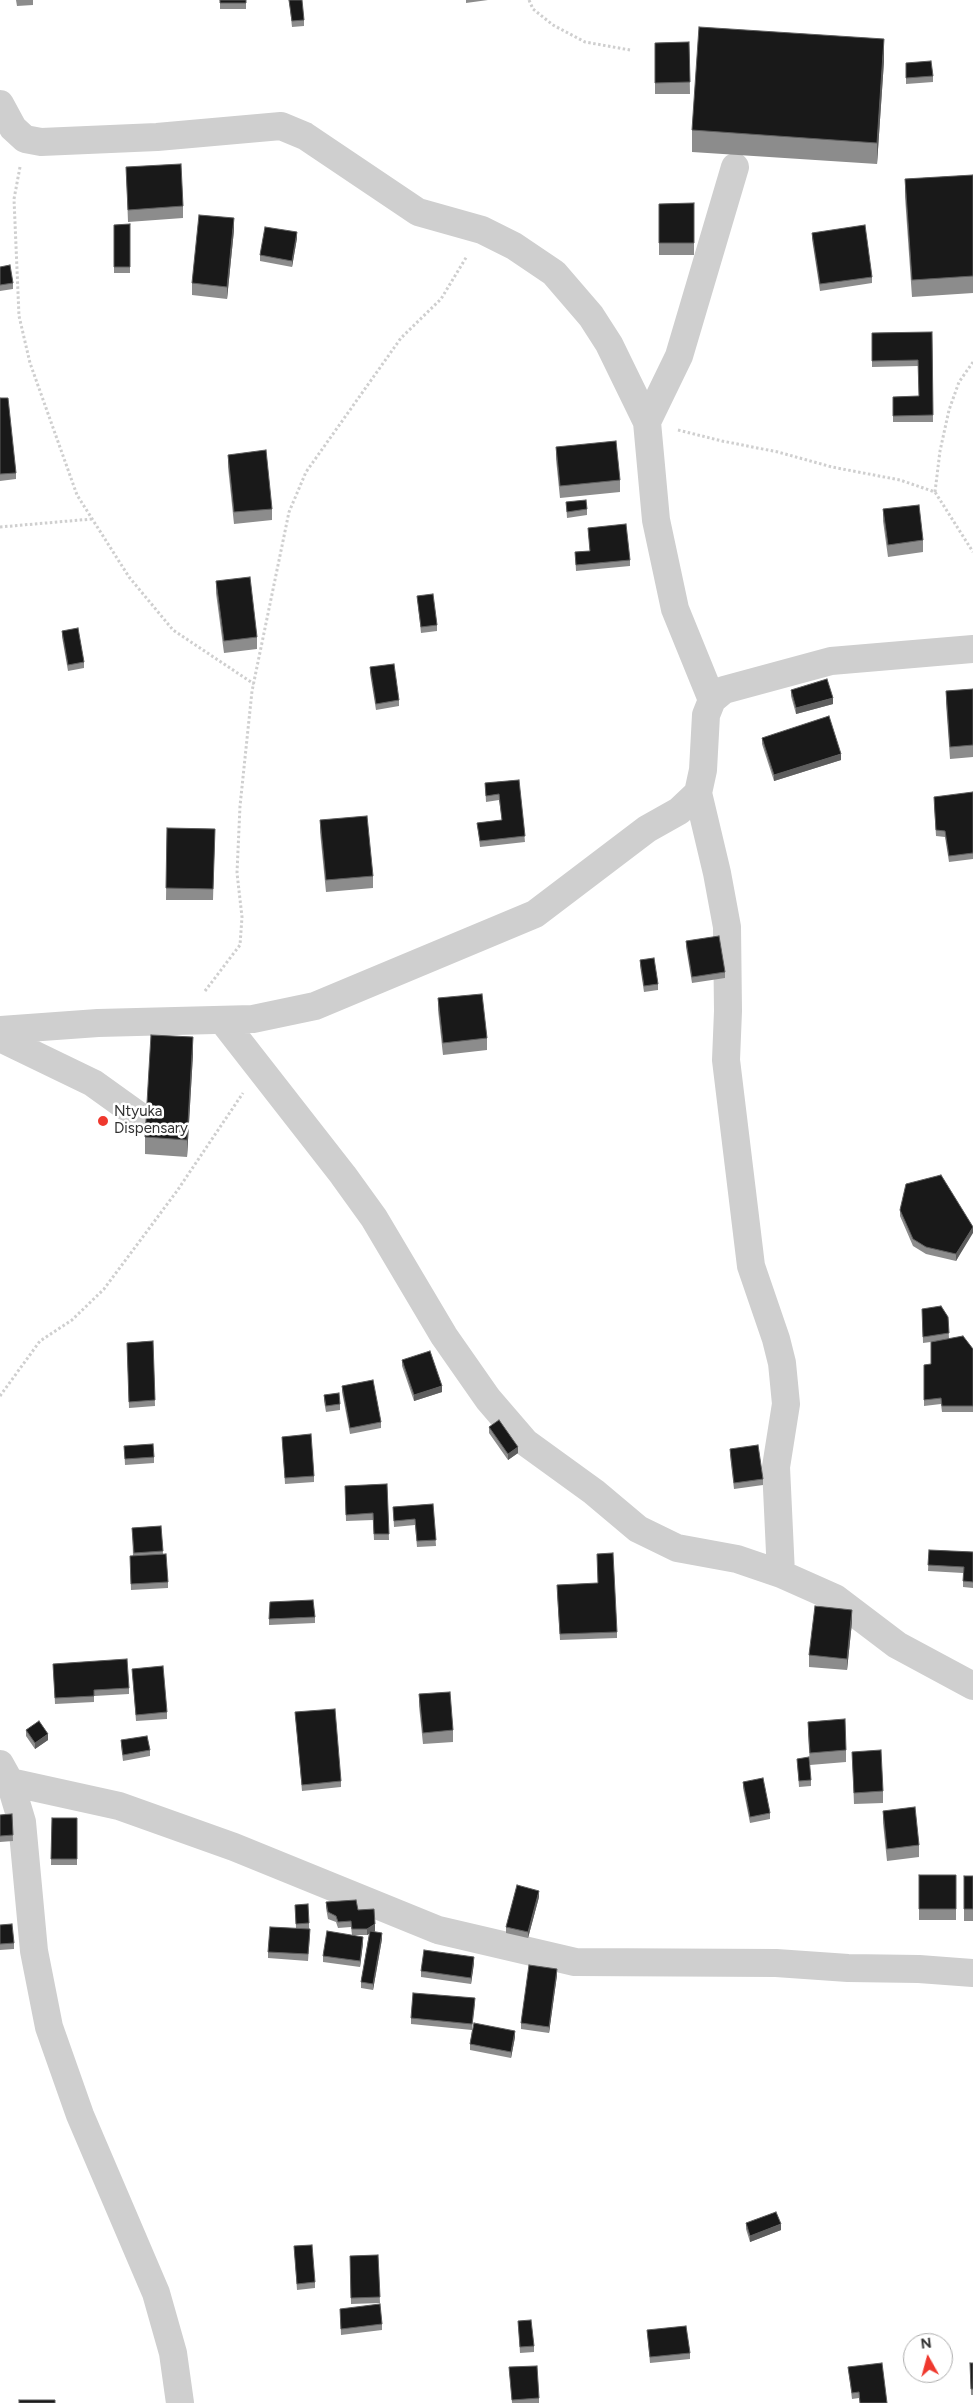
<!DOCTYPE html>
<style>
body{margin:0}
#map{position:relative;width:973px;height:2403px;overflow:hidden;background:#fff;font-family:Figtree,sans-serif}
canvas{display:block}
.north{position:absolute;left:903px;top:2333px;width:50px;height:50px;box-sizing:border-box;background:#fff;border:1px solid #adadad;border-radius:50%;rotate:353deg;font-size:14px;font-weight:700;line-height:20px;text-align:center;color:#323232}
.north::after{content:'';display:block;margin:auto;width:18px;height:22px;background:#ef382e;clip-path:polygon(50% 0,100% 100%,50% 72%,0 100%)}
</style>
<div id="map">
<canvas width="973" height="2403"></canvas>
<div class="north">N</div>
</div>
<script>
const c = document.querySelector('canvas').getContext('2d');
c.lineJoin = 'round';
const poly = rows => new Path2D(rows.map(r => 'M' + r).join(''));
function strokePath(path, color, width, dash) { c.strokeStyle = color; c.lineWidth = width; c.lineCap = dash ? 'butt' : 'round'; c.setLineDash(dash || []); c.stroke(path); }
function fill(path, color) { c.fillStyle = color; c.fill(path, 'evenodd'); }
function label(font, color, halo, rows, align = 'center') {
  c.font = font + ' Figtree,sans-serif'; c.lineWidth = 5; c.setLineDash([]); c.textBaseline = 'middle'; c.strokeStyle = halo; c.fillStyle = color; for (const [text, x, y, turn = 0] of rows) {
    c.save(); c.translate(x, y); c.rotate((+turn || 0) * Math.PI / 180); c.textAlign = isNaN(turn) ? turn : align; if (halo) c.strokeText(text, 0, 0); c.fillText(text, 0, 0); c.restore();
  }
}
strokePath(poly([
 [529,0,533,9,553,25,585,42,630,50],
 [20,167,14,199,19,316,30,363,77,495,129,577,173,630,254,684],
 [678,430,722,441,778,452,832,467,900,480,935,492,973,552],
 [935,492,940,451,949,410,959,382,973,362],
 [0,527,92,519],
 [205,991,240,945,242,917,237,873,240,806,252,691,289,512,306,472,401,338,441,299,467,256],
 [0,1396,40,1341,72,1320,104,1289,177,1191,243,1093]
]), '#cfcfcf', 3, [2.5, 2.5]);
strokePath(poly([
 [0,104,13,128,25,139,41,142,157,137,281,126,305,136,418,212,482,230,514,246,554,273,591,316,609,344,647,422,656,520,675,609,712,700],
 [647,422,679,356,735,167],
 [698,793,717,873,727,927,728,1011,726,1060,751,1266,776,1339,782,1363,786,1404,776,1467,781,1574],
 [222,1020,343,1175,374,1218,444,1336,488,1399,525,1442,594,1492,638,1529,677,1548,737,1559,781,1574,835,1598,897,1645,973,1686],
 [0,1030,98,1023,253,1019,315,1006,535,914,647,829,679,811,698,793,703,770,706,715,712,700,724,690,831,661,973,649],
 [0,1038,93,1083,139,1116],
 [0,1764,10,1782,22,1822,34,1951,49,2027,80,2115,156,2293,173,2353,180,2403],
 [10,1782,119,1806,234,1847,438,1930,575,1962,776,1963,848,1968,919,1969,973,1973]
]), '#cfcfcf', 28);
fill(poly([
 [16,0,33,0,33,5,17,6],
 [220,0,246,0,246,9,220,9],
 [289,0,304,20,304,26,292,27],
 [466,0,488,0,466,3],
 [689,42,690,94,655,94,655,43],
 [884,61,877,164,692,152,692,130],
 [906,63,933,76,933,82,906,84],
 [126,167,183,206,183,218,128,222],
 [973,175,973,293,912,297,905,197,905,179],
 [694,203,694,255,659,255,659,204],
 [130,224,130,273,114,273,114,225],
 [234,230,227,299,192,295,192,283],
 [812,233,872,277,872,283,820,291,812,239],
 [297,238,292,267,260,261,260,255],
 [0,267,13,283,13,289,0,291],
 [932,332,933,422,893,422,893,397,919,396,918,366,872,367,872,333],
 [0,398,16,473,16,479,0,481],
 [556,447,620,480,620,492,560,498,556,459],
 [228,455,272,509,272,520,234,524,228,467],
 [566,502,587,509,587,515,567,518],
 [883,509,923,540,923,552,888,557,883,521],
 [588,528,630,560,630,566,576,571,575,552,590,551],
 [216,581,257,637,257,649,224,653,216,593],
 [417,596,437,625,437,631,421,633],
 [62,631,84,662,84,668,68,671,62,637],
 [370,667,399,700,399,706,376,710,370,673],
 [973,689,973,757,950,759,946,703,946,691],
 [791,690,833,704,796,714,791,696],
 [762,738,841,760,774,781,762,744],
 [519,780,525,842,480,847,477,823,502,820,499,800,486,802,485,783],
 [973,792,973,859,949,862,945,837,936,836,934,803],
 [320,820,373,876,373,888,326,892,320,832],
 [167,828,215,829,213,900,166,900],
 [686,941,725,972,725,978,692,983,686,947],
 [640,960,658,984,658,990,644,992,640,966],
 [438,998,487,1038,487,1050,443,1055,438,1010],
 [193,1054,187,1157,145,1154,145,1137],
 [900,1210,973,1227,956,1261,926,1254,913,1246,900,1216],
 [922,1309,948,1317,949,1339,973,1349,973,1412,942,1412,941,1404,924,1406,924,1365,931,1364,938,1341,923,1343],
 [153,1341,155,1406,129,1408,127,1343],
 [402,1360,442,1392,414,1401,402,1366],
 [342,1386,381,1422,381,1428,350,1434,342,1392],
 [324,1395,340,1404,340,1410,326,1412,324,1401],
 [489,1427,518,1453,508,1460,489,1433],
 [282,1437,314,1476,314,1482,285,1484],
 [124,1446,154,1457,154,1463,125,1465],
 [730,1449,763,1479,763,1485,734,1489,730,1455],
 [387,1484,389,1540,374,1540,373,1520,346,1521,345,1486],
 [433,1504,436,1546,417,1547,415,1525,394,1527,393,1507],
 [161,1526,163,1554,168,1582,168,1588,131,1590,130,1556,133,1556,132,1528],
 [929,1550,973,1552,973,1588,963,1587,963,1573,928,1571],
 [597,1583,617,1632,617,1638,560,1640,557,1591],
 [315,1617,315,1623,269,1625,269,1619],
 [852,1622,847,1670,809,1667,809,1655],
 [53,1664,129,1688,129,1694,94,1696,94,1702,55,1704],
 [132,1669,167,1712,167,1719,136,1721],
 [419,1694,453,1730,453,1742,423,1744,419,1706],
 [295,1712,341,1781,341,1787,302,1791],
 [808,1722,846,1750,846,1762,810,1765,808,1734],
 [26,1730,48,1740,35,1749,26,1736],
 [121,1740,150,1750,150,1756,123,1761,121,1746],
 [852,1752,883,1791,883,1803,854,1804],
 [797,1759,811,1780,811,1786,799,1787],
 [743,1782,770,1813,770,1819,750,1823,743,1788],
 [883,1811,919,1845,919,1857,887,1861,883,1823],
 [12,1814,13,1841,0,1842,0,1815],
 [52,1818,77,1818,77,1865,51,1865],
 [919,1875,956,1875,956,1920,919,1920],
 [964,1876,973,1876,973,1921,964,1921],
 [539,1897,528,1938,506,1933,506,1927],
 [326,1902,358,1910,375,1931,374,1931,382,1939,373,1990,361,1988,361,1982,369,1934,367,1935,352,1935,351,1927,338,1928,336,1922,328,1919,326,1908],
 [295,1905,309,1923,309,1929,310,1935,308,1961,268,1958,268,1952,296,1928],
 [0,1925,14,1943,14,1949,0,1950],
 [363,1943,360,1967,323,1962,323,1956],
 [474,1963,471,1984,421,1977,421,1971],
 [557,1975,549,2033,521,2029,521,2023],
 [475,2004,472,2030,515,2037,511,2058,470,2050,470,2044,472,2030,411,2024,411,2018],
 [746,2223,781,2230,750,2242,746,2229],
 [294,2246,315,2282,315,2288,297,2290],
 [378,2255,380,2303,351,2304,350,2256],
 [340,2309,382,2324,382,2330,341,2335],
 [518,2321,534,2346,534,2352,520,2353],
 [647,2330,690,2353,690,2359,650,2363],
 [970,2363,973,2363,973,2395,971,2395],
 [509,2367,539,2398,539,2403,512,2403],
 [848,2367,887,2403,860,2403,859,2398,852,2399]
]), '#8c8c8c');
fill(poly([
 [884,39,884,61,877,164,877,143],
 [234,218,234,230,227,299,227,287],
 [297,232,297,238,292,267,292,261],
 [833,698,833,704,796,714,796,708],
 [841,754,841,760,774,781,774,775],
 [193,1037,193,1054,187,1157,187,1140],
 [973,1227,973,1233,956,1261,956,1254],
 [442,1386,442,1392,414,1401,414,1395],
 [518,1447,518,1453,508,1460,508,1454],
 [852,1610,852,1622,847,1670,847,1659],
 [48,1734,48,1740,35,1749,35,1743],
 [539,1891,539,1897,528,1938,528,1932],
 [375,1924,375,1931,367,1935,367,1929],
 [382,1933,382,1939,373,1990,373,1984],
 [363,1937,363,1943,360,1967,360,1961],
 [474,1957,474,1963,471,1984,471,1978],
 [557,1969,557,1975,549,2033,549,2027],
 [515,2031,515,2037,511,2058,511,2052],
 [781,2224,781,2230,750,2242,750,2236]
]), '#5e5e5e');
const building = poly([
 [220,0,246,0,246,3,220,3,220,0],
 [289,0,302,0,304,20,292,21,289,0],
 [699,27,884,39,877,143,692,130,699,27],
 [689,42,690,82,655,83,655,43,689,42],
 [931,61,933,76,906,78,906,63,931,61],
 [181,164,183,206,128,210,126,167,181,164],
 [973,175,973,276,912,280,905,179,973,175],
 [694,203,694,243,659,243,659,204,694,203],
 [199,215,234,218,227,287,192,283,199,215],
 [130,224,130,267,114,267,114,225,130,224],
 [865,225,872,277,820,284,812,233,865,225],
 [265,227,297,232,292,261,260,255,265,227],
 [10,265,13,283,0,285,0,267,10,265],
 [932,332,933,415,893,416,893,397,919,396,918,360,872,361,872,333,932,332],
 [0,398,8,398,16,473,0,474,0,398],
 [616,441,620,480,560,486,556,447,616,441],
 [266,450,272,509,234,512,228,455,266,450],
 [586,500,587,509,567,512,566,502,586,500],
 [919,505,923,540,888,545,883,509,919,505],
 [626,524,630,560,576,565,575,552,590,551,588,528,626,524],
 [250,577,257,637,224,641,216,581,250,577],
 [433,594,437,625,421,627,417,596,433,594],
 [78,628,84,662,68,665,62,631,78,628],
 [394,664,399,700,376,704,370,667,394,664],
 [827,679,833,698,796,708,791,690,827,679],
 [973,689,973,745,950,747,946,691,973,689],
 [829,716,841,754,774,775,762,738,829,716],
 [519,780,525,836,480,841,477,823,502,820,499,794,486,796,485,783,519,780],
 [973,792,973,853,949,856,945,831,936,830,934,797,973,792],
 [367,816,373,876,326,880,320,820,367,816],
 [167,828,215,829,213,889,166,888,167,828],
 [719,936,725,972,692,977,686,941,719,936],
 [654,958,658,984,644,986,640,960,654,958],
 [482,994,487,1038,443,1043,438,998,482,994],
 [151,1035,193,1037,187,1140,145,1137,151,1035],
 [941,1175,973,1227,956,1254,926,1247,913,1239,900,1210,906,1184,941,1175],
 [941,1306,948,1317,949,1333,923,1337,922,1309,941,1306],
 [963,1336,973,1349,973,1406,942,1406,941,1398,924,1400,924,1365,931,1364,931,1342,963,1336],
 [153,1341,155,1400,129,1402,127,1343,153,1341],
 [430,1351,442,1386,414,1395,402,1360,430,1351],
 [373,1380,381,1422,350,1428,342,1386,373,1380],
 [339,1393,340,1404,326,1406,324,1395,339,1393],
 [499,1420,518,1447,508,1454,489,1427,499,1420],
 [311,1434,314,1476,285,1478,282,1437,311,1434],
 [153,1444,154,1457,125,1459,124,1446,153,1444],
 [758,1445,763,1479,734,1483,730,1449,758,1445],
 [387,1484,389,1534,374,1534,373,1513,346,1515,345,1486,387,1484],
 [433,1504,436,1540,417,1541,415,1519,394,1521,393,1507,433,1504],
 [161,1526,163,1551,134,1553,132,1528,161,1526],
 [929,1550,973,1552,973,1582,963,1581,964,1567,928,1565,929,1550],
 [613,1553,617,1632,560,1634,557,1585,598,1583,597,1554,613,1553],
 [166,1554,168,1582,131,1584,130,1556,166,1554],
 [313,1600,315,1617,269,1619,270,1602,313,1600],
 [815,1606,852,1610,847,1659,809,1655,815,1606],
 [127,1659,129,1688,94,1690,94,1696,55,1698,53,1664,127,1659],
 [163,1666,167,1712,136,1715,132,1669,163,1666],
 [450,1692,453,1730,423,1733,419,1694,450,1692],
 [335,1709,341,1781,302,1785,295,1712,335,1709],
 [845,1719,846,1750,810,1753,808,1722,845,1719],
 [39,1721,48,1734,35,1743,26,1730,39,1721],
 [147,1736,150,1750,123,1755,121,1740,147,1736],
 [881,1750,883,1791,854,1793,852,1752,881,1750],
 [809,1757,811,1780,799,1781,797,1759,809,1757],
 [763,1778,770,1813,750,1817,743,1782,763,1778],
 [915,1807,919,1845,887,1849,883,1811,915,1807],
 [12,1814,13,1835,0,1836,0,1815,12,1814],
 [52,1818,77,1818,77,1859,51,1859,52,1818],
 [919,1875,956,1875,956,1909,919,1909,919,1875],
 [964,1876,973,1876,973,1909,964,1909,964,1876],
 [517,1885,539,1891,528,1932,506,1927,517,1885],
 [356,1900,358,1910,374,1909,375,1924,367,1929,352,1929,351,1921,338,1922,336,1916,328,1912,326,1902,356,1900],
 [308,1904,309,1923,296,1924,295,1905,308,1904],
 [12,1924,14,1943,0,1944,0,1925,12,1924],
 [270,1927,310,1929,308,1954,268,1952,270,1927],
 [327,1931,363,1937,360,1961,323,1956,327,1931],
 [370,1931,382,1933,373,1984,361,1982,370,1931],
 [424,1950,474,1957,471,1978,421,1971,424,1950],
 [529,1965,557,1969,549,2027,521,2023,529,1965],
 [413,1993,475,1998,472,2024,411,2018,413,1993],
 [474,2023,515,2031,511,2052,470,2044,474,2023],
 [776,2212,781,2224,750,2236,746,2223,776,2212],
 [312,2245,315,2282,297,2284,294,2246,312,2245],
 [378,2255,380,2297,351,2298,350,2256,378,2255],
 [380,2304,382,2324,341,2329,340,2309,380,2304],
 [531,2320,534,2346,520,2347,518,2321,531,2320],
 [686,2326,690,2353,650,2357,647,2330,686,2326],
 [882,2363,887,2403,860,2403,859,2392,852,2393,848,2367,882,2363],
 [970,2363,973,2363,973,2389,971,2389,970,2363],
 [537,2366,539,2398,512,2400,509,2367,537,2366],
 [19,2400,55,2400,55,2403,19,2403,19,2400]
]);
fill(building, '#191919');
strokePath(building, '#5e5e5e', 1);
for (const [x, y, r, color] of [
 [103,1121,6,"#ef382e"]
]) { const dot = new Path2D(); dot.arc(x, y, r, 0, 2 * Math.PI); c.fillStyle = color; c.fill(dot); strokePath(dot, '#fff', 2); }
label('15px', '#323232', '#fff', [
 ["Ntyuka",114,1112],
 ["Dispensary",114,1129]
], 'left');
</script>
